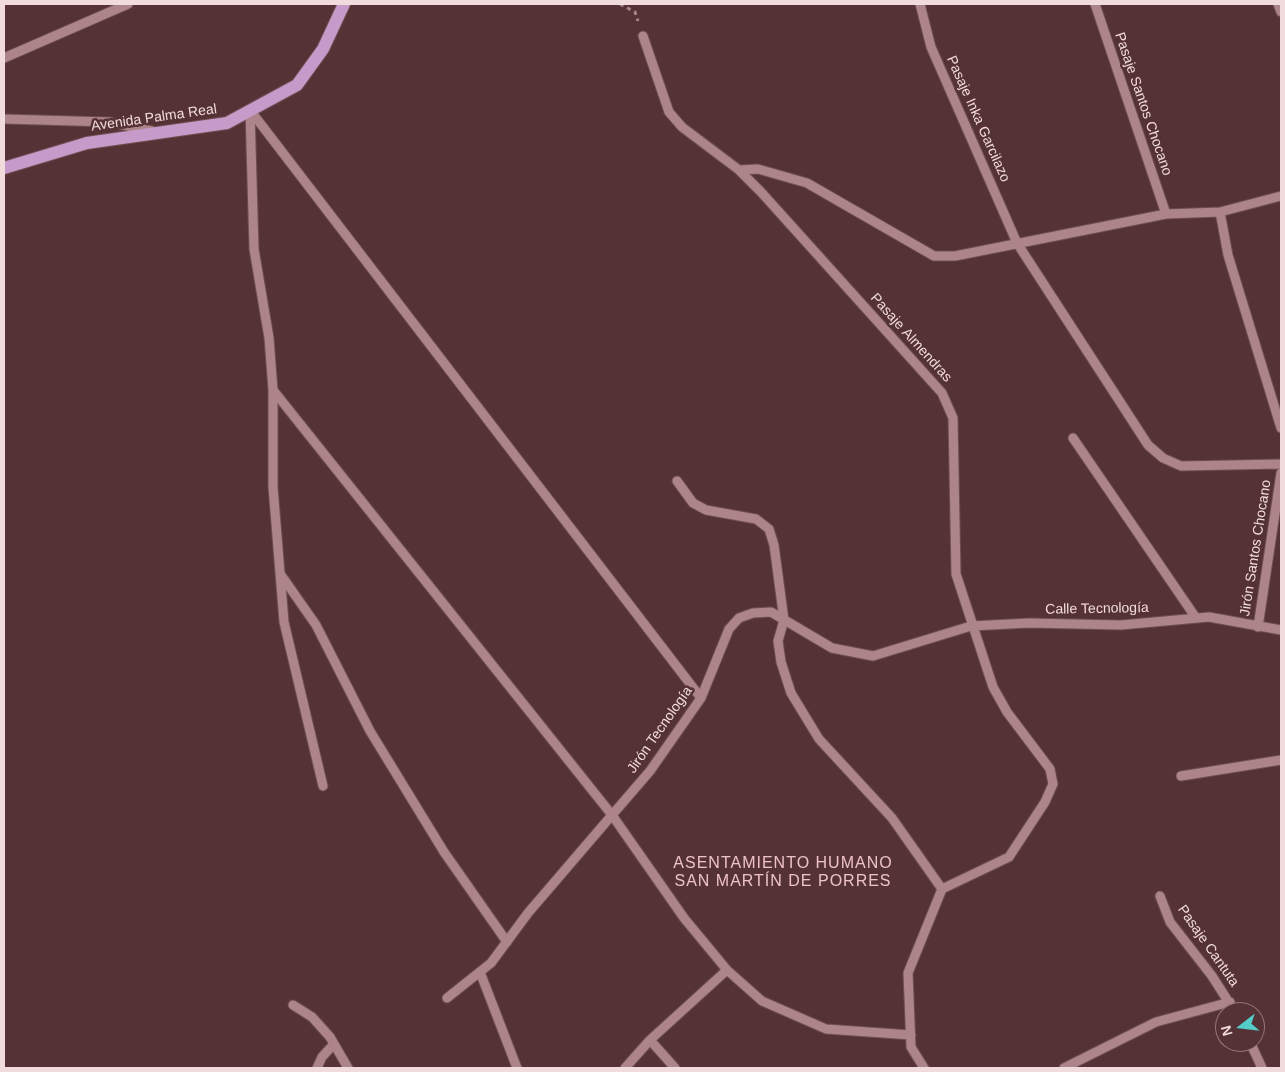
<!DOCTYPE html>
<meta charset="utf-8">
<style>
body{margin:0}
#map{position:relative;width:1285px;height:1072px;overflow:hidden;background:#553236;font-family:Helvetica,sans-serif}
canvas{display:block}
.frame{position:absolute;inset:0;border:5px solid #f2dbdd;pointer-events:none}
.north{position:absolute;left:1215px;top:1002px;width:50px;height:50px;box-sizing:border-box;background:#553236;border:1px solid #947679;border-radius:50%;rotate:254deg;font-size:14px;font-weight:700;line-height:20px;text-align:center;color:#f2dbdd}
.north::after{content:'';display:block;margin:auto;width:18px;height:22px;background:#54cdc8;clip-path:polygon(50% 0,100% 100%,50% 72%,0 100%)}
</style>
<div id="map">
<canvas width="1285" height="1072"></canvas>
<div class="frame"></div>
<div class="north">N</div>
</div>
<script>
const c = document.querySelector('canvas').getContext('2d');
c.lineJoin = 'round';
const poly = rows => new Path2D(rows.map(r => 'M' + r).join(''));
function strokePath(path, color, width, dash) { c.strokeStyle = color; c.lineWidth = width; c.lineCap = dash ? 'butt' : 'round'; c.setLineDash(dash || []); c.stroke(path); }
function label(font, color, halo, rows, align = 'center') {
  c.font = font + ' Helvetica,sans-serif'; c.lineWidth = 5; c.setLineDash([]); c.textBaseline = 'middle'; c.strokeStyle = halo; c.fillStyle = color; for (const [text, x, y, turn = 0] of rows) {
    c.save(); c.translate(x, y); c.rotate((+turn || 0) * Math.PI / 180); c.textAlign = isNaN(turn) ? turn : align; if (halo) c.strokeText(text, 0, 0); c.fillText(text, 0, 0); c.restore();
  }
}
const minor = poly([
 [920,4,931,47,1017,243,1148,445,1163,458,1181,466,1281,464],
 [1095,4,1166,214],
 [1278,4,1281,12],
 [643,36,669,112,682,127,739,170,761,192,942,393,953,418,956,574,993,687,1007,712,1050,769,1053,784,1045,802,1009,857,942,889],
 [4,58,128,4],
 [250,110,701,698],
 [250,111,254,249,269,338,273,390,273,487,284,622,323,786],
 [4,119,109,122,152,131],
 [739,170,758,169,807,183,934,256,955,256,1166,214,1220,212,1281,196],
 [1220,212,1228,255,1281,428],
 [273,390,612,815,528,913,491,963,447,998],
 [1073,438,1196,618],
 [677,481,693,503,706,510,756,519,769,529,774,545,784,620,778,641,781,662,791,693,819,739,892,818,942,889],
 [281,575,316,625,370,731,444,852,507,942],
 [1258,627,1281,473],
 [1181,776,1281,760],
 [1160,896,1170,922,1212,976,1235,1012],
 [480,972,517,1068],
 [293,1005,312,1017,330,1037,348,1068],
 [911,1035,826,1029,762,1001,727,970,684,918,612,815,650,771,701,698,729,629,739,618,753,613,771,612,832,648,873,656,971,626,1029,623,1121,625,1209,617,1281,630],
 [650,1040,675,1068],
 [1250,1042,1262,1068],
 [317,1068,322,1057,334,1044],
 [625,1068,650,1040,727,970],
 [924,1068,911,1047,908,973,942,889],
 [1064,1068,1156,1022,1230,1002]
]);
const major = poly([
 [4,168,87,143,227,123,297,85,323,49,344,4]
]);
strokePath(minor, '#6d4f53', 11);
strokePath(major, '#6d4f53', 14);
strokePath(poly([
 [620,4,635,12,638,21]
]), '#a4888b', 3, [4, 4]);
strokePath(minor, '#ad8489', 9);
strokePath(major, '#c69ac9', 12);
label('14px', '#f2dbdd', '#553236', [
 ["Pasaje Santos Chocano",1143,104,71],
 ["Avenida Palma Real",154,118,-8],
 ["Pasaje Inka Garcilazo",978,119,66],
 ["Pasaje Almendras",911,338,48],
 ["Jirón Santos Chocano",1256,548,-81],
 ["Calle Tecnología",1097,609,-1],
 ["Jirón Tecnología",660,730,-55],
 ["Pasaje Cantuta",1208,946,55]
]);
c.letterSpacing = '1px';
label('16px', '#edc1c6', '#553236', [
 ["ASENTAMIENTO HUMANO",783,864],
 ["SAN MARTÍN DE PORRES",783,882]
]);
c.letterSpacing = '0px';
</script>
